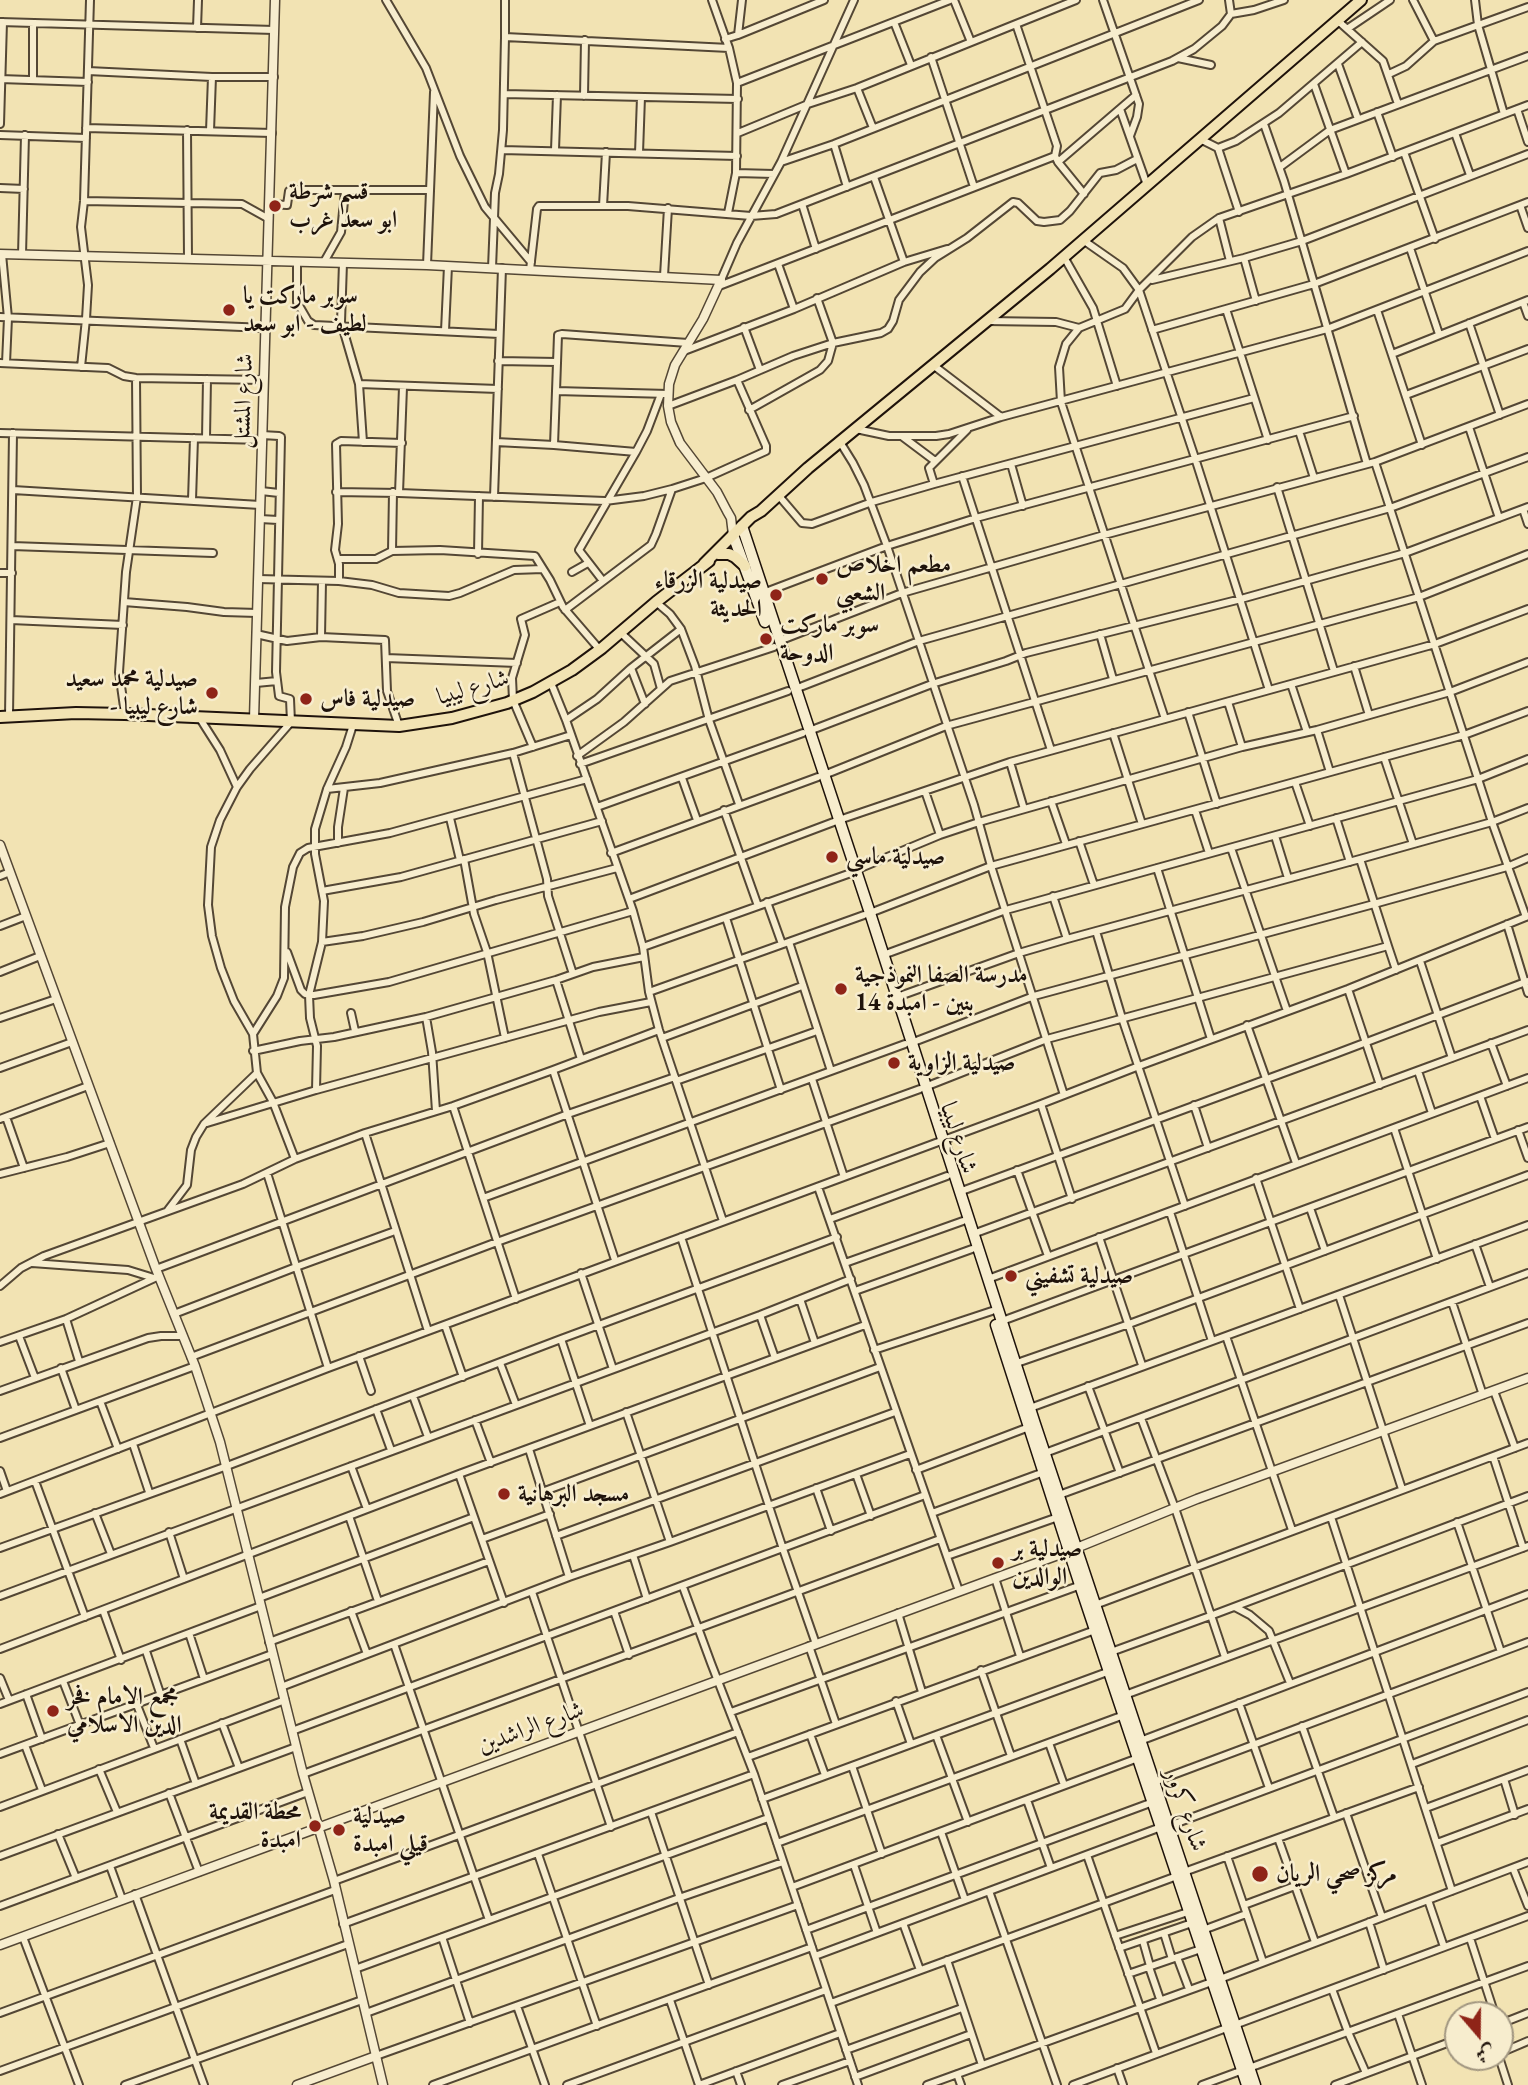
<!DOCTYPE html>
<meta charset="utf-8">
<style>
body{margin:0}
#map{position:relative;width:1528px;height:2085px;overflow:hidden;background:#f2e3b3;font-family:"EB Garamond",Amiri,serif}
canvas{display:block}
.north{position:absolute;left:1444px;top:2001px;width:70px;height:70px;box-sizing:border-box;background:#f7edce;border:2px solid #a19680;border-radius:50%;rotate:160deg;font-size:19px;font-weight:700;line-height:28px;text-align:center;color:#1f130b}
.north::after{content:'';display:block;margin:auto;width:24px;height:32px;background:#8f2418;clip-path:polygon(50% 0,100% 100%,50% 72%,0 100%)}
</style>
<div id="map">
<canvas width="1528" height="2085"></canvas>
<div class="north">ش</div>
</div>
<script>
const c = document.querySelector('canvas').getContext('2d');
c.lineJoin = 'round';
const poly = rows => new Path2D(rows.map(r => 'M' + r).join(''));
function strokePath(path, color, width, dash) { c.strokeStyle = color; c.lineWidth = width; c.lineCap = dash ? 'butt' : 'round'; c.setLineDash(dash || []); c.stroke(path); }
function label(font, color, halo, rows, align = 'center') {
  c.font = font + ' "EB Garamond",Amiri,serif'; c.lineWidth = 5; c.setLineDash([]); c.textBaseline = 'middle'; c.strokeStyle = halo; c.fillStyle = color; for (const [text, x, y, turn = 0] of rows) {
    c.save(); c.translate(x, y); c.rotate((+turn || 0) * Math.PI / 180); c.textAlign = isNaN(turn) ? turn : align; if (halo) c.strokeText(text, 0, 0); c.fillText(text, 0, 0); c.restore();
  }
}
const minor = poly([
 [386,0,426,68,460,156,485,207,531,262],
 [505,0,505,37],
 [712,0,729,48,737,83,736,173,728,213],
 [954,0,971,42],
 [1103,0,1139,104,1137,117,1130,136],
 [1413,0,1434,41],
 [1475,0,1478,25,1504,114],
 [1231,14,1254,10,1284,0],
 [1337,20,1383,61,1398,104],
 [0,22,274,30],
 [894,22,911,65],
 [1016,24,1076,0],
 [197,28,198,0],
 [1347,29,1390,0],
 [738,35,824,0],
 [725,39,738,35,742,0],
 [931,57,974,187],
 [1178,58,1211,65],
 [1338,64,1358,119],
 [88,71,212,77,274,77],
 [1389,74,1406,66,1434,41,1528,7],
 [0,79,88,82],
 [33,80,33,23],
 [737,83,950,0],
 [1314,84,1346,174],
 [857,88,873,128],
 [504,94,738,99],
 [584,96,585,40],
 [1120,109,1147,185],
 [1517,109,1528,142],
 [1377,112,1393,157],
 [0,124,3,22],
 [1264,124,1284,181,1367,464],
 [86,128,272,133],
 [187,130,188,259],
 [210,131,212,77],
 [738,133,808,104,857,88,1016,24,1057,146,1055,156,1058,162],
 [1455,133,1470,175],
 [0,135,86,138],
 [1200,139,1218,148,1236,141,1279,113,1362,42],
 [834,144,847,187],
 [1218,148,1239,212],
 [502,150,737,156],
 [555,150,557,95],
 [1404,152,1435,239],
 [639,153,641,97],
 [781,162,834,144,1199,0],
 [1280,167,1330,130,1528,56],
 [736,173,774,174],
 [874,177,904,262],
 [0,188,24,189],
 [1084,194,1058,162,1136,95],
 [84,201,242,204,269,219],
 [269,204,287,205,289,191,293,190,430,190],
 [802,204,816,249],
 [1520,205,1528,228],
 [603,206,606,152],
 [1219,218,1230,261],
 [1083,240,1123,268,1139,290,1195,458,1269,690],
 [1410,248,1439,334],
 [2,254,8,318,6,363],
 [22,255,25,135],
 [1064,257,1093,308,1117,386],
 [1244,258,1256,301],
 [297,262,297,302,308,321,314,325,499,334],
 [324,262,341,232,345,191],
 [343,263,341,322,359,384,363,442],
 [778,264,794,309],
 [427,265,434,92],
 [492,268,495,193,499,174,503,130,505,37,729,48],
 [530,270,537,209,539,206,628,206,751,216,776,214,1172,61,1194,49,1222,26,1231,14,1229,0],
 [664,276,668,208],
 [721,280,737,243,781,162,854,0],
 [1152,280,1244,258,1302,241,1528,154],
 [719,286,1055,156],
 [1523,302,1528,316],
 [1226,309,1268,440],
 [1377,310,1422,445],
 [0,317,266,328],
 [987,321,1056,322,1079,328],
 [1469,323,1500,415],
 [744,327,760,370],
 [1152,330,1314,284,1528,202],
 [445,331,448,266],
 [684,351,794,309,904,262,947,249],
 [1392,354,1528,300],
 [498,361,557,362],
 [0,363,108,368,124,376,136,378,264,380],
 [933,365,1001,417],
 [81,367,86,319,88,285,81,227,84,201,90,0],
 [359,384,498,389],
 [668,394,556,391,558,335,562,334,688,343],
 [1406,395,1528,349],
 [668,406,737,380,793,356,833,343,817,298],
 [749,410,820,370,828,361,833,343,881,333,888,329,893,321,899,300,920,272,935,258,967,238,1013,202,1018,203,1037,221,1044,222,1060,220,1070,211,1100,173,1116,170,1137,159],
 [1469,427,1499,518],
 [856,429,889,436,936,436,949,434,1001,417,1327,329,1528,251],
 [1299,431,1314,478],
 [0,433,262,440],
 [903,437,935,461],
 [206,438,207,379],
 [496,442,554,445,636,452,579,550,603,581],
 [840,442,853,463,864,485,887,546,974,805,991,866,1064,1095],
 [554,445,556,391],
 [636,452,647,431,661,394],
 [1375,462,1492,822,1526,917],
 [1011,464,1023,506],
 [962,476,1051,750],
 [934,484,929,468,967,430],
 [1277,487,1334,671],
 [13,490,260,505],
 [261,491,279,493],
 [336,492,399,493,605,501,644,496,672,489,706,478,766,451,766,446,737,380],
 [399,493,403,387],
 [779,496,802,523,812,524,872,502,934,484,1254,398],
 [494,497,502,268],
 [192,500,194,438],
 [1523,509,1528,524],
 [260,519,278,520],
 [12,546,213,553],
 [392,551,440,550,535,556,550,580,563,607,600,650],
 [478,554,479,496],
 [338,559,376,559,392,551,393,492],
 [572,572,588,563],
 [0,573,12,573],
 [258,579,339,581,372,585,399,593,449,596,460,593,514,570,543,569],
 [339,581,339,564,335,550,338,524,336,444,341,441,402,443],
 [763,593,887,546,976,518,1354,416],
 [124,602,187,607,224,612,257,613],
 [656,602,670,614,681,629,695,666,709,720,739,804],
 [565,610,651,545,656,534,672,489],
 [11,620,123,625],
 [621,633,654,664,661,689],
 [256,634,287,641,321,637,385,640,387,691,399,726],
 [1100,634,1113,679],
 [321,637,322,581],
 [779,641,902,593,1104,535,1375,462,1528,404],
 [386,658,517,663],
 [1354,666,1369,715],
 [631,668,645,704],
 [256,683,277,681],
 [551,683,566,720,633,911,643,947,649,992,659,1030,723,1221],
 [1291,684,1307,732],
 [795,689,919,641,1390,508,1528,457],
 [1228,702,1242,747],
 [1188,712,1217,804],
 [125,714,119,672,126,572,137,497,136,378],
 [9,716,13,433],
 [199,717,220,750,237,787],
 [1165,719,1061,402,1059,367,1066,344,1079,328,1125,309,1139,290,1192,237,1219,218,1346,174,1528,105],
 [566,720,597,699,631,668,681,629],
 [1317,730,1330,772],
 [809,731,932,684,1006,661,1026,653,1241,599,1405,553,1528,507],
 [1113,733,1142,824],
 [533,747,513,700,512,678,525,635,521,619,560,602],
 [513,753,547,879,548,896,573,974],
 [577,756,624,722,670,681,774,647],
 [1384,757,1413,844],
 [1010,762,1024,809],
 [580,764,788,691],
 [824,775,946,726,1419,597,1528,554],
 [682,778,697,820],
 [1295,782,1310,826],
 [327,789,380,783,513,753,571,735],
 [925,791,940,835],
 [1051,801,1066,844],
 [597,807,803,733],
 [724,810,758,906],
 [1195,810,1209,853],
 [450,818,460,860],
 [1336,818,1350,862],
 [1275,836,1288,878],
 [1079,841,1094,885],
 [338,843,338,827,344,788],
 [1231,848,1287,1011],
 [611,853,818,777],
 [464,859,474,914,487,952,505,1038],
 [1157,868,1211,1039],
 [856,870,940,835,979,822,1242,747,1317,730,1450,692,1528,662],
 [0,876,10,872],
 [322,891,401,877,602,821],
 [1053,896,1067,939],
 [629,899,839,820,1010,762,1435,644,1528,609],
 [767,902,782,944],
 [870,913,991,866,1464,735,1528,711],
 [726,918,781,1090],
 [1507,924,1528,993],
 [0,926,26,916],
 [1096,931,1122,1018,1185,1206],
 [322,942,363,936,423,922,496,900,617,868],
 [789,942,831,1071],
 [1388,946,1396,970],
 [643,947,851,873],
 [287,952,301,990,305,994,314,995,389,982,633,911],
 [883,955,1006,910,1478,779,1528,759],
 [1420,961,1452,1058],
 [0,972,40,956],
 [556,980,581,1059],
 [1348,989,1380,1085],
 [649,992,864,915],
 [897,997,1019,953,1067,939,1360,859,1492,822,1528,808],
 [351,1013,355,1031],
 [426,1017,432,1052,436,1111],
 [0,1018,56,999],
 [1247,1025,1296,1163],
 [253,1034,234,1001,221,968,212,936,208,905,211,847,220,820,237,787,250,769,291,722,290,699,279,696,276,672,281,437,279,436,262,435],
 [662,1038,802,986],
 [911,1043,1034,996,1374,904,1507,867,1528,858],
 [1491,1043,1507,1086],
 [253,1051,300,1041,334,1037,426,1017,556,980,593,967,644,957],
 [0,1068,72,1042],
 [553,1070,615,1260],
 [1418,1071,1432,1113],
 [812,1079,844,1177],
 [676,1081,817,1031],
 [925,1087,1047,1039,1388,946,1360,859],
 [316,1090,317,1046,310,1018,309,995,322,942,324,901,315,854,315,829,327,789,346,747,353,725],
 [1480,1096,1495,1139],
 [1041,1104,1072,1199],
 [1194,1105,1208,1148],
 [453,1106,516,1299],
 [6,1117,24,1168],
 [0,1119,88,1086],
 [207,1123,316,1090,599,1012,651,1002],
 [1394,1128,1437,1259],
 [1518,1130,1528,1158],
 [365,1133,428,1331],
 [295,1159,365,1133,453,1106,553,1070,659,1030],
 [1017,1170,1048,1256],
 [267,1173,328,1368],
 [0,1174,67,1157,110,1143],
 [1256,1178,1300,1309],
 [818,1187,959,1591],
 [959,1192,1335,1054,1528,981],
 [483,1198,905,1044],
 [1310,1208,1325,1251],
 [168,1210,187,1185,191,1150,196,1137,204,1124,257,1073,253,1034,277,996,284,978,285,907,293,867,300,853,308,848,390,833,587,779],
 [1170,1212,1212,1341],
 [830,1219,947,1176],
 [973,1234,1528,1030],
 [681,1237,783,1549,816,1644],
 [1099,1237,1142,1365],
 [1475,1244,1490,1287],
 [32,1263,128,1270,154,1278],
 [845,1263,963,1221],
 [156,1269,568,1114,675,1077],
 [581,1273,613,1369],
 [988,1279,1528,1078],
 [0,1286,21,1268,44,1256,243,1184,295,1159,273,1102,257,1073],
 [855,1291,972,1249],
 [1339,1295,1402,1489],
 [800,1299,815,1343],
 [1452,1302,1483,1395],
 [174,1314,296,1267,395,1231],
 [760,1315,775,1358],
 [66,1319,79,1361],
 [1002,1321,1528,1127],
 [445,1325,463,1377],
 [19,1336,35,1378],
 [1226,1336,1292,1530],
 [561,1339,590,1426],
 [0,1342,66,1319,159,1276],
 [874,1350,992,1311],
 [359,1356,371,1391],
 [191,1357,497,1242,920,1089],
 [500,1363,516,1405],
 [1014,1364,1129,1324,1528,1175],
 [61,1368,76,1410],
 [1088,1386,1120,1473],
 [0,1391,148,1338,161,1336,183,1336],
 [1494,1391,1515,1448],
 [413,1396,428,1437],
 [100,1401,118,1449],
 [1030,1408,1528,1225],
 [376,1409,391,1450],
 [626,1412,670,1542],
 [1141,1418,1175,1508,1225,1657],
 [475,1420,491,1463],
 [0,1438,195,1366],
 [133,1444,149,1492],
 [529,1449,569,1577],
 [1045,1453,1528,1273],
 [1493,1456,1523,1548],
 [351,1466,367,1509],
 [916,1470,1029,1427],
 [0,1471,7,1491],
 [459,1474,504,1603],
 [856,1474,871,1516],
 [35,1481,85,1617],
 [816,1488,831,1531],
 [542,1492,880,1367],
 [0,1494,328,1368,1041,1104,1139,1066,1348,989,1528,916],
 [1059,1495,1528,1323],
 [95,1513,111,1554],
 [932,1513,1044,1472],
 [349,1516,378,1601],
 [1331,1517,1452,1891],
 [1457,1522,1501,1652],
 [169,1532,184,1579],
 [556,1536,895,1412],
 [482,1539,550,1514],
 [0,1548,227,1466,561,1339,837,1237],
 [633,1555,647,1599],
 [947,1556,1058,1517],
 [995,1578,1020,1656],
 [683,1587,711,1663,754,1774,858,2085],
 [532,1592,611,1827],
 [0,1596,760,1315,851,1279],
 [259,1598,474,1517],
 [1095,1605,1528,1443],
 [1235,1607,1250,1615,1269,1631,1290,1683],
 [103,1610,121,1660],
 [351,1611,367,1654],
 [614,1611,629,1655],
 [898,1613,922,1692],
 [189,1633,204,1679],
 [269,1642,489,1561],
 [394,1644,489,1920],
 [809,1646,836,1724],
 [0,1649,459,1474,865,1325],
 [146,1651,161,1696],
 [1111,1652,1210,1616,1528,1496],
 [981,1670,1011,1756],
 [0,1678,9,1700],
 [63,1681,80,1725],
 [281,1687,569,1577,670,1542,910,1454],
 [26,1694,42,1739],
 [1125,1695,1528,1546],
 [896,1701,911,1744],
 [1239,1703,1269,1788],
 [0,1704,261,1606],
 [137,1705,154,1748],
 [731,1712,1081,1585],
 [222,1723,239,1768],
 [1302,1726,1334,1817],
 [292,1731,925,1495],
 [810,1734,825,1775],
 [936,1735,968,1822],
 [180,1739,196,1784],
 [1140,1741,1528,1594],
 [1049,1743,1064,1785],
 [25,1745,42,1790],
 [0,1754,272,1654],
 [748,1757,1095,1630],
 [1412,1764,1528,1720],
 [852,1766,882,1854],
 [99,1769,117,1812],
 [303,1774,940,1539],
 [1504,1779,1515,1815],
 [1154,1782,1528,1642],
 [169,1793,199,1872],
 [762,1799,1110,1671],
 [1027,1800,1051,1868],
 [0,1807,285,1700],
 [1426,1808,1528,1770],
 [651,1812,709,1985],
 [1346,1813,1382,1917],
 [1169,1826,1528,1692],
 [941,1832,965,1900],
 [58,1834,76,1878],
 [1278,1838,1315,1942],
 [777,1843,1124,1715],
 [1437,1843,1528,1809],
 [538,1854,597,2026],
 [1087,1855,1156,2053],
 [0,1856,296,1747],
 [1227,1856,1263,1962],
 [854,1865,877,1933],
 [110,1866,122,1899],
 [1513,1868,1528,1906],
 [1184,1872,1419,1787],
 [334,1881,738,1732],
 [792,1887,1138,1758],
 [989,1891,1057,2085],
 [135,1894,204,2085],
 [1428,1900,1444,1947],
 [1244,1905,1295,1886],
 [0,1906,308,1792],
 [1369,1922,1384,1970],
 [903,1923,920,1970],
 [343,1924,754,1774],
 [806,1930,1153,1802],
 [1203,1930,1246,1914],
 [1164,1933,1172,1959],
 [1115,1936,1191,1911],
 [23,1937,79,2085],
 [442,1937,470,2023],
 [1470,1938,1495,2015],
 [1143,1941,1150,1966],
 [1119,1948,1195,1922],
 [815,1956,1161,1827],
 [1177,1957,1189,1989],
 [947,1960,982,2065],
 [1149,1967,1160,1999],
 [355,1969,768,1818],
 [1128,1974,1201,1949],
 [1332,1989,1348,2032,1366,2073],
 [670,2000,699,2085],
 [831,2003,1177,1876],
 [517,2006,545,2085],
 [0,2013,335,1890],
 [366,2013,679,1898,783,1862],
 [1398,2014,1422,2085],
 [1500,2024,1528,2013],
 [846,2050,962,2008],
 [1500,2053,1528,2041],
 [376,2056,798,1905],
 [1499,2057,1508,2085],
 [1117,2068,1123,2085],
 [1249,2068,1528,1966],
 [0,2071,348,1944],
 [736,2071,741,2085],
 [957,2074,961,2085],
 [855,2077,971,2034],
 [125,2085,362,2000],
 [433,2085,812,1947],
 [567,2085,826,1990],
 [699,2085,840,2033],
 [782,2085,850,2061],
 [927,2085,1220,1979,1528,1862],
 [1073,2085,1528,1916],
 [1202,2085,1243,2070],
 [1335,2085,1458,2039]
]);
const tertiary = poly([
 [0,254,427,265,721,280,703,319,675,365,669,384,668,406,671,422,680,443,717,492,727,511,731,518,733,535],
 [254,719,275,0],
 [0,845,156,1269,195,1366,220,1442,303,1774,334,1881,383,2085],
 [0,1945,1069,1551,1197,1499,1528,1378],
 [297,2085,376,2056]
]);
const secondary = poly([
 [742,526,870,913,1035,1424,1255,2085],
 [733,535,765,622],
 [996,1325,1080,1585,1247,2085]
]);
const trunk = poly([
 [718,554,729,554,735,557,745,566],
 [704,564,751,517,761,511,808,468,1050,269,1361,0],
 [0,717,76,713,125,714,399,726,452,718,507,703,533,692,572,670,602,648,656,602,709,561]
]);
strokePath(minor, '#544735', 10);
strokePath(tertiary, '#544735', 11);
strokePath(secondary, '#1f130b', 13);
strokePath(trunk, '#1f130b', 14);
strokePath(minor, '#f7edce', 6);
strokePath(tertiary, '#f7edce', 8);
strokePath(secondary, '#f7edce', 10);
strokePath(trunk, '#f2e3b3', 10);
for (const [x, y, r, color] of [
 [275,206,7,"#8f2418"],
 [229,310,7,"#8f2418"],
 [822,579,7,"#8f2418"],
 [776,595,7,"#8f2418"],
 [766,639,7,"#8f2418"],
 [212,693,7,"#8f2418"],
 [306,699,7,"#8f2418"],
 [832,857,7,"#8f2418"],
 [841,989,7,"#8f2418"],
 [894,1063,7,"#8f2418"],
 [1011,1276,7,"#8f2418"],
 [504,1494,7,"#8f2418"],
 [998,1563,7,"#8f2418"],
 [53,1711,7,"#8f2418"],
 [315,1826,7,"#8f2418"],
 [339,1830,7,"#8f2418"],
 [1260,1874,9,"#8f2418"]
]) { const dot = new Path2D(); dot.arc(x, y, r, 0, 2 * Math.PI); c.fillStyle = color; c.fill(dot); strokePath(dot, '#f7edce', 2.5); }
label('bold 24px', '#1f130b', '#f7edce', [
 ["قسم شرطة",289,192],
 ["ابو سعد غرب",289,220],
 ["سوبر ماركت يا",243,296],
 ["لطيف - ابو سعد",243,324],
 ["مطعم اخلاص",836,565],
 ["الشعبي",836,593],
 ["صيدلية الزرقاء",762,581,"right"],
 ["الحديثة",762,609,"right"],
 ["سوبر ماركت",780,625],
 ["الدوحة",780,653],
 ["صيدلية محمد سعيد",198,679,"right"],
 ["- شارع ليبيا",198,707,"right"],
 ["صيدلية فاس",320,699],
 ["صيدلية ماسي",846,857],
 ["مدرسة الصفا النموذجية",855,975],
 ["بنين - امبدة 14",855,1003],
 ["صيدلية الزاوية",908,1063],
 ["صيدلية تشفيني",1025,1276],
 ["مسجد البرهانية",518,1494],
 ["صيدلية بر",1012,1549],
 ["الوالدين",1012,1577],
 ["مجمع الامام فخر",67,1697],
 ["الدين الاسلامي",67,1725],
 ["محطة القديمة",301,1812,"right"],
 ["امبدة",301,1840,"right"],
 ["صيدلية",353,1816],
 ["قيلي امبدة",353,1844],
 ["مركز صحي الريان",1276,1874]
], 'left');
label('24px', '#1f130b', '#f7edce', [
 ["شارع المشتل",244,401,-88],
 ["شارع ليبيا",473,688,-16],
 ["شارع ليبيا",958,1138,72],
 ["شارع الراشدين",531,1728,-20],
 ["شارع كرور",1185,1810,71]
]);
</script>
